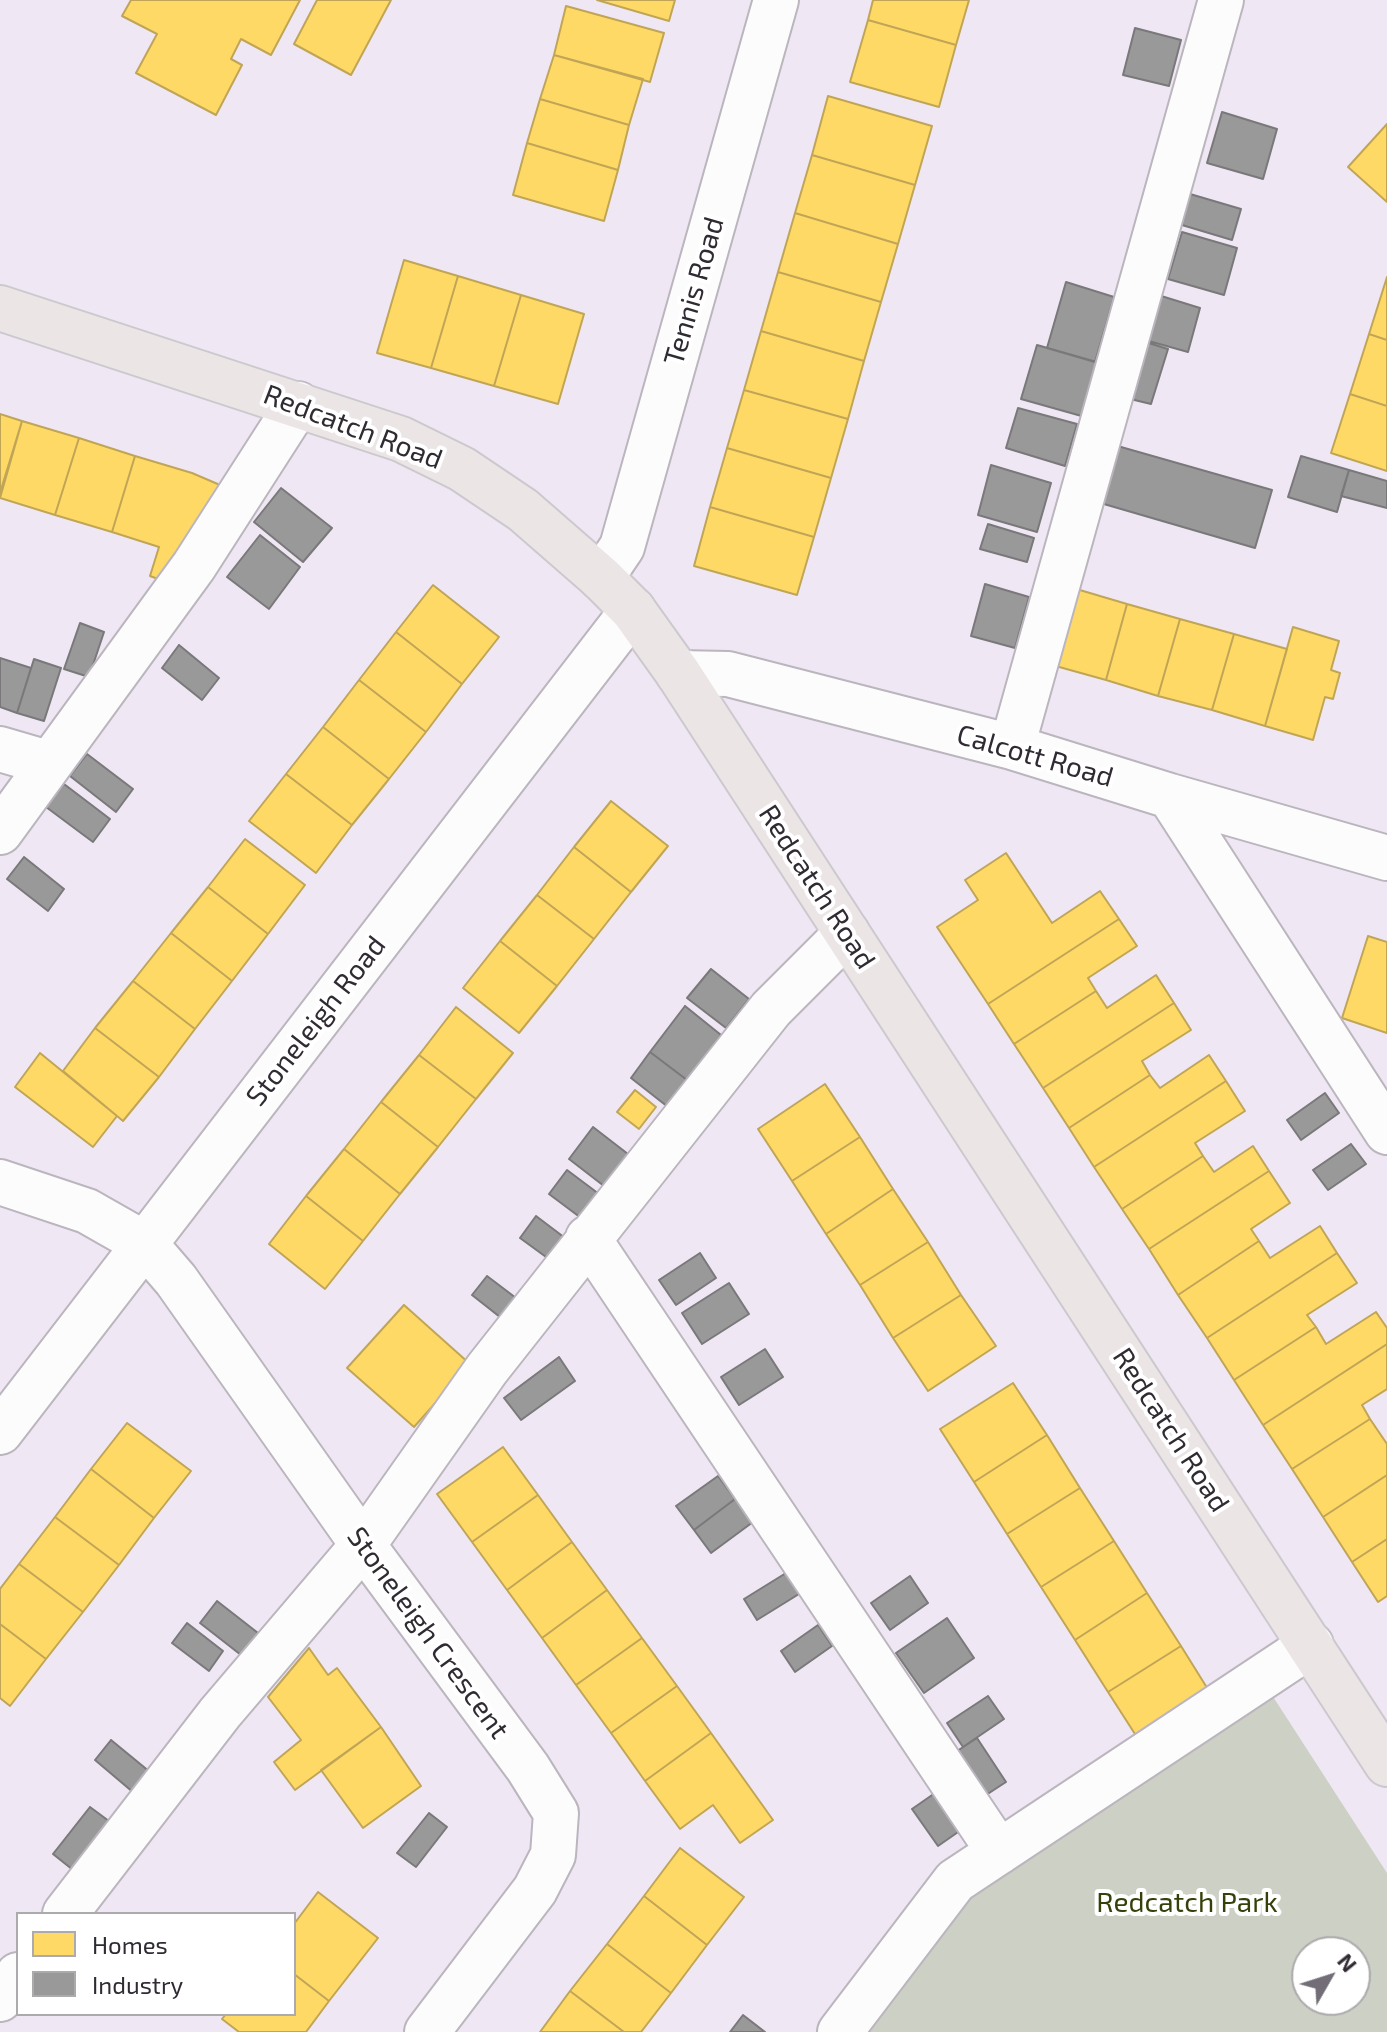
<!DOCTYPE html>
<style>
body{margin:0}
#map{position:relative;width:1387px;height:2032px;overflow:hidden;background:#efe8f4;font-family:"Exo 2",sans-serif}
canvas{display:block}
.legend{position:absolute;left:16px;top:1912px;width:280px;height:104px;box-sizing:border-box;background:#fff;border:2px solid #acaaad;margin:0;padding:10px 14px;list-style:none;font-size:24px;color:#302b33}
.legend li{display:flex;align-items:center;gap:16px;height:40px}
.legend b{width:40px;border:2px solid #acaaad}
.north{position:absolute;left:1291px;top:1936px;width:80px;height:80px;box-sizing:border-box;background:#fff;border:2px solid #acaaad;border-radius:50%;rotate:51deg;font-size:22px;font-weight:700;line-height:32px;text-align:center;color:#302b33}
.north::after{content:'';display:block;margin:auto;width:28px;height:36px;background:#736d77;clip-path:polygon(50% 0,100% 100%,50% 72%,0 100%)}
</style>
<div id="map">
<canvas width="1387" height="2032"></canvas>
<ul class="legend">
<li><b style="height:22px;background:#ffd966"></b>Homes</li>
<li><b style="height:22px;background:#999"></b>Industry</li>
</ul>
<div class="north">N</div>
</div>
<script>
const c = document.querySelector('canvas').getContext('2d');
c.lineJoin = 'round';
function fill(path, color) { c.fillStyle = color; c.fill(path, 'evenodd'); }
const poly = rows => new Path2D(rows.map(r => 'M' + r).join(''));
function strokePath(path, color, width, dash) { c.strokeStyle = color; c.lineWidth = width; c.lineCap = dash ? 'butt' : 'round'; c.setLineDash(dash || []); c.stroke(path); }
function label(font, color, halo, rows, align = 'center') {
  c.font = font + ' "Exo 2",sans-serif'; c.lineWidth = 8; c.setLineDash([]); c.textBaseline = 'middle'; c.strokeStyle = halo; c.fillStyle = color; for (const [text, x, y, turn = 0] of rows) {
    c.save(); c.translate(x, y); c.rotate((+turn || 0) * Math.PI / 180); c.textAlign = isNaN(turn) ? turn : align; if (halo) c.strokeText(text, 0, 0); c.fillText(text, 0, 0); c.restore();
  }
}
fill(poly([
 [1270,1692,1387,1873,1387,2032,857,2032,966,1892],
 [1307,1952,1355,1952,1355,2000,1307,2000]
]), '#cdd0c4');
const homes = poly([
 [131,0,300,0,271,55,241,39,231,59,242,65,216,115,136,73,157,34,122,16,131,0],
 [317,0,391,0,351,75,294,44,317,0],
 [597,0,675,0,669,21,597,0],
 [873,0,969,0,956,45,868,20,873,0],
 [566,6,664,33,650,82,554,55,566,6],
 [868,20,956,45,939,107,850,82,868,20],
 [554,55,643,79,629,125,540,99,554,55],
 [828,96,932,126,915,185,812,155,828,96],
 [540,99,629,125,618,170,527,143,540,99],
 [1387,124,1387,202,1348,167,1387,124],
 [527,143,618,170,604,221,513,195,527,143],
 [812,155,915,185,898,244,795,213,812,155],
 [795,213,898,244,881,302,778,272,795,213],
 [404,260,458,276,431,368,377,353,404,260],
 [778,272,881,302,864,361,761,331,778,272],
 [458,276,521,295,494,386,431,368,458,276],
 [1387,277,1387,340,1369,334,1387,277],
 [521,295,584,314,558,404,494,386,521,295],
 [761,331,864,361,848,419,744,390,761,331],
 [1369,334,1387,340,1387,406,1350,394,1369,334],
 [744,390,848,419,831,478,727,448,744,390],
 [1350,394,1387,406,1387,471,1331,453,1350,394],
 [0,414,22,421,0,493,0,414],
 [22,421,79,438,55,515,0,498,22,421],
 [79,438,135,456,112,532,55,515,79,438],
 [727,448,831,478,814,537,710,507,727,448],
 [135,456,192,473,220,485,166,582,150,576,159,547,112,532,135,456],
 [710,507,814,537,797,595,694,566,710,507],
 [433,585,499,637,462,684,396,632,433,585],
 [1073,588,1127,604,1106,680,1052,665,1073,588],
 [1127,604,1180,619,1158,696,1106,680,1127,604],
 [1180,619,1234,634,1212,710,1158,696,1180,619],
 [1293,627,1339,641,1331,670,1340,673,1333,699,1325,697,1313,740,1265,726,1293,627],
 [396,632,462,684,426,732,359,680,396,632],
 [1234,634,1287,649,1265,726,1212,710,1234,634],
 [359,680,426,732,389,779,323,727,359,680],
 [323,727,389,779,352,825,286,774,323,727],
 [286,774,352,825,316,873,249,821,286,774],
 [611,801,668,846,631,892,574,847,611,801],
 [245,839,305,885,268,934,208,887,245,839],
 [574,847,631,892,594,939,537,895,574,847],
 [1006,853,1052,923,1100,891,1119,919,988,1004,937,927,978,900,965,880,1006,853],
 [208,887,268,934,232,981,171,933,208,887],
 [537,895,594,939,557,986,500,941,537,895],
 [1119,919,1137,946,1088,978,1096,991,1014,1044,988,1004,1119,919],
 [171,933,232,981,195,1029,133,981,171,933],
 [1368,936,1387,942,1387,1033,1342,1018,1368,936],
 [500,941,557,986,519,1033,463,988,500,941],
 [1156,975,1174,1003,1043,1088,1014,1044,1096,991,1107,1008,1156,975],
 [133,981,195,1029,159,1077,95,1028,133,981],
 [1174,1003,1191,1030,1142,1061,1150,1075,1069,1128,1043,1088,1174,1003],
 [456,1007,513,1053,476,1099,419,1055,456,1007],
 [95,1028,159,1077,123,1121,63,1071,95,1028],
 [40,1053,117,1116,93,1147,15,1087,40,1053],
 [419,1055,476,1099,438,1147,381,1102,419,1055],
 [1209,1055,1226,1081,1094,1167,1069,1128,1150,1075,1160,1088,1209,1055],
 [1226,1081,1245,1111,1195,1143,1203,1156,1122,1209,1094,1167,1226,1081],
 [825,1084,860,1137,792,1181,758,1129,825,1084],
 [635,1090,656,1107,639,1129,617,1112,635,1090],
 [381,1102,438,1147,400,1194,344,1149,381,1102],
 [860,1137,893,1189,826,1234,792,1181,860,1137],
 [1253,1146,1269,1171,1149,1249,1122,1209,1203,1156,1214,1172,1253,1146],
 [344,1149,400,1194,363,1241,306,1196,344,1149],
 [1269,1171,1290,1203,1251,1229,1259,1241,1178,1295,1149,1249,1269,1171],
 [893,1189,928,1242,860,1285,826,1234,893,1189],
 [306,1196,363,1241,325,1289,269,1244,306,1196],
 [1320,1226,1337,1253,1207,1338,1178,1295,1259,1241,1270,1258,1320,1226],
 [928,1242,961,1295,893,1338,860,1285,928,1242],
 [1337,1253,1357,1283,1307,1315,1316,1327,1234,1380,1207,1338,1337,1253],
 [961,1295,996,1346,928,1391,893,1338,961,1295],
 [404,1305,470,1364,414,1427,347,1368,404,1305],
 [1376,1312,1387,1328,1387,1344,1263,1425,1234,1380,1316,1327,1326,1344,1376,1312],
 [1387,1344,1387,1389,1362,1405,1370,1419,1292,1469,1263,1425,1387,1344],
 [1013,1383,1047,1435,974,1482,940,1429,1013,1383],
 [1370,1419,1387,1444,1387,1475,1323,1517,1292,1469,1370,1419],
 [127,1423,191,1471,154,1518,91,1469,127,1423],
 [1047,1435,1080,1488,1007,1534,974,1482,1047,1435],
 [503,1447,538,1495,472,1542,437,1494,503,1447],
 [91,1469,154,1518,119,1565,55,1517,91,1469],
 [1387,1475,1387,1539,1352,1562,1323,1517,1387,1475],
 [1080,1488,1114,1541,1041,1587,1007,1534,1080,1488],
 [538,1495,572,1542,507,1590,472,1542,538,1495],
 [55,1517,119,1565,83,1612,19,1564,55,1517],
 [1387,1539,1387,1596,1378,1602,1352,1562,1387,1539],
 [1114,1541,1147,1593,1075,1640,1041,1587,1114,1541],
 [572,1542,607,1590,542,1638,507,1590,572,1542],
 [19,1564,83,1612,46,1659,0,1624,0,1589,19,1564],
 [607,1590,642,1638,576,1685,542,1638,607,1590],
 [1147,1593,1181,1646,1108,1692,1075,1640,1147,1593],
 [0,1624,46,1659,10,1706,0,1698,0,1624],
 [642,1638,677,1686,611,1733,576,1685,642,1638],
 [1181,1646,1214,1699,1142,1745,1108,1692,1181,1646],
 [309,1648,328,1675,337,1668,381,1727,295,1790,274,1762,301,1740,268,1697,309,1648],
 [677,1686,711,1733,645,1781,611,1733,677,1686],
 [381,1727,421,1786,363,1828,321,1770,381,1727],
 [711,1733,773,1820,740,1843,713,1805,680,1829,645,1781,711,1733],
 [680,1848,744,1897,707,1945,644,1896,680,1848],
 [318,1892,378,1938,329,2001,294,1974,294,1924,318,1892],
 [644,1896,707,1945,671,1993,607,1944,644,1896],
 [607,1944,671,1993,641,2032,624,2032,570,1991,607,1944],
 [294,1974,329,2001,306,2032,239,2032,222,2019,226,2014,294,2014,294,1974],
 [570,1991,624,2032,540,2032,570,1991]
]);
fill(homes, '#ffd966');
strokePath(homes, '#c1a557', 2);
const industry = poly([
 [1135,28,1181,40,1169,86,1123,75,1135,28],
 [1222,112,1277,129,1263,179,1207,163,1222,112],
 [1190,194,1241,209,1232,240,1182,225,1190,194],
 [1182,232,1237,248,1224,295,1168,279,1182,232],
 [1066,282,1114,297,1095,362,1047,348,1066,282],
 [1158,295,1200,308,1188,352,1145,340,1158,295],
 [1142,341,1168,349,1151,404,1126,398,1142,341],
 [1037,345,1100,363,1085,417,1021,399,1037,345],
 [1018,408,1077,424,1065,466,1006,448,1018,408],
 [1114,445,1272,490,1255,548,1097,502,1114,445],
 [1301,456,1349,470,1337,512,1288,497,1301,456],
 [991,465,1051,483,1037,532,978,515,991,465],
 [1349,470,1387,481,1387,508,1341,496,1349,470],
 [281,488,332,528,303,562,254,522,281,488],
 [988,524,1034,538,1027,562,980,549,988,524],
 [260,535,300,567,269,609,227,577,260,535],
 [985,584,1029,597,1015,648,971,636,985,584],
 [80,623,104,632,89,677,64,669,80,623],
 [179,645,219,678,202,700,162,668,179,645],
 [0,658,31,668,17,713,0,707,0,658],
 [34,659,61,668,44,721,17,713,34,659],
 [87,754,133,789,116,812,70,776,87,754],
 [64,784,110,819,93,842,46,807,64,784],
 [24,857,64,889,48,911,7,879,24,857],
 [711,969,749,999,726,1028,687,998,711,969],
 [685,1006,721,1035,687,1080,650,1052,685,1006],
 [650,1052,687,1080,668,1107,631,1078,650,1052],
 [1325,1093,1339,1113,1301,1140,1287,1120,1325,1093],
 [593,1127,637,1161,613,1193,569,1159,593,1127],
 [1351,1144,1366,1164,1328,1190,1313,1170,1351,1144],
 [567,1170,607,1200,589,1224,549,1194,567,1170],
 [536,1216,573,1244,557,1265,520,1238,536,1216],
 [700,1253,716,1278,676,1305,659,1280,700,1253],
 [487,1276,520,1301,505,1321,472,1295,487,1276],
 [729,1283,749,1314,702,1344,682,1313,729,1283],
 [765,1349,783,1377,739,1405,721,1377,765,1349],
 [559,1357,575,1381,521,1420,504,1398,559,1357],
 [718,1476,735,1499,694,1530,676,1506,718,1476],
 [735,1499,753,1522,711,1553,694,1530,735,1499],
 [786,1573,799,1594,757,1620,744,1599,786,1573],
 [910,1576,928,1603,890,1630,871,1603,910,1576],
 [217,1601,258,1633,241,1655,200,1623,217,1601],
 [947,1618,974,1658,924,1693,896,1653,947,1618],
 [187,1623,223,1651,209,1671,172,1643,187,1623],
 [818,1625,832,1646,795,1672,781,1651,818,1625],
 [988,1696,1004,1719,963,1747,947,1723,988,1696],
 [977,1738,1006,1782,983,1797,954,1753,977,1738],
 [111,1740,150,1772,134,1793,95,1760,111,1740],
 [935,1793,961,1830,938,1846,912,1809,935,1793],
 [90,1807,121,1830,83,1878,53,1854,90,1807],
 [429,1813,447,1827,416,1867,397,1853,429,1813],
 [743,2015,765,2032,730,2032,743,2015]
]);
fill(industry, '#999');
strokePath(industry, '#7a787a', 2);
const minor = poly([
 [601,578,622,547,776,0],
 [678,673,728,674,1012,747,1170,796,1387,858],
 [1012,747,1221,0],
 [0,749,48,763],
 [1170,796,1387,1132],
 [0,832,194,566,298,404],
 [0,1182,87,1211,145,1244,176,1280,363,1545,528,1768,556,1813,553,1855,535,1890,427,2032],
 [588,1238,999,1852],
 [0,1432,633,610],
 [65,1914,220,1713,363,1545,487,1369,771,1009,847,933],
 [0,1999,18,1975],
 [840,2032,955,1881,1311,1645]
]);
const major = poly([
 [0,308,401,439,462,469,523,510,601,578,633,610,678,673,1387,1764]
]);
strokePath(minor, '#bbb5be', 48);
strokePath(major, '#ccc9ce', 48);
strokePath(minor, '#fdfcfd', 44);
strokePath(major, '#ebe5e6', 44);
label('28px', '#302b33', '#fff', [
 ["Tennis Road",694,291,-74],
 ["Redcatch Road",353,427,21],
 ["Calcott Road",1035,756,16],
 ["Redcatch Road",817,887,57],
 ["Stoneleigh Road",316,1021,-52],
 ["Redcatch Road",1171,1430,57],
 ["Stoneleigh Crescent",428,1633,54]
]);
label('28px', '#35410a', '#fff', [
 ["Redcatch Park",1187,1903]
]);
</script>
